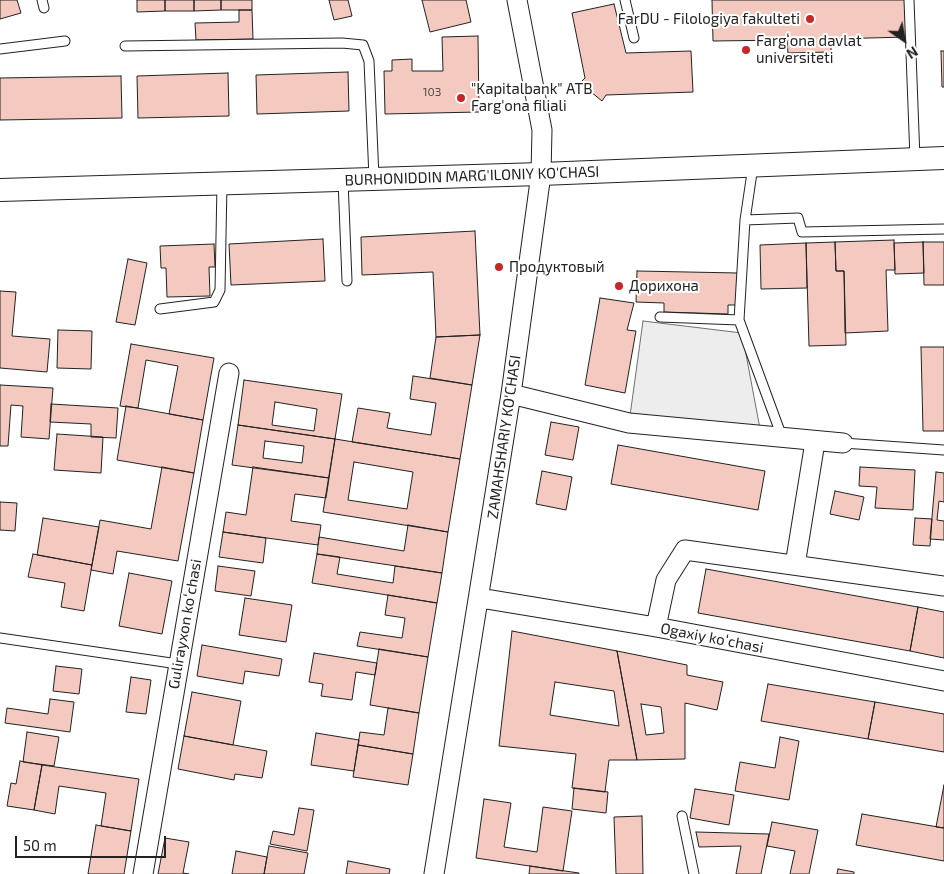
<!DOCTYPE html>
<meta charset="utf-8">
<style>
body{margin:0}
#map{position:relative;width:944px;height:874px;overflow:hidden;background:#fff;font-family:"Exo 2",sans-serif}
canvas{display:block}
.north{position:absolute;left:879px;top:15px;width:50px;height:50px;-webkit-text-stroke:4px #fff;paint-order:stroke;rotate:147deg;font-size:14px;font-weight:700;line-height:20px;text-align:center;color:#222}
.north::after{content:'';display:block;margin:auto;width:18px;height:22px;background:#222;clip-path:polygon(50% 0,100% 100%,50% 72%,0 100%)}
.scale{position:absolute;left:15px;top:836px;width:151px;height:22px;box-sizing:border-box;border:2px solid #222;border-top:0;padding-left:6px;font-size:15px;line-height:18px;white-space:nowrap;color:#222;-webkit-text-stroke:4px #fff;paint-order:stroke}
</style>
<div id="map">
<canvas width="944" height="874"></canvas>
<div class="north">N</div>
<div class="scale">50 m</div>
</div>
<script>
const c = document.querySelector('canvas').getContext('2d');
c.lineJoin = 'round';
function fill(path, color) { c.fillStyle = color; c.fill(path, 'evenodd'); }
const poly = rows => new Path2D(rows.map(r => 'M' + r).join(''));
function strokePath(path, color, width, dash) { c.strokeStyle = color; c.lineWidth = width; c.lineCap = dash ? 'butt' : 'round'; c.setLineDash(dash || []); c.stroke(path); }
function label(font, color, halo, rows, align = 'center') {
  c.font = font + ' "Exo 2",sans-serif'; c.lineWidth = 4; c.setLineDash([]); c.textBaseline = 'middle'; c.strokeStyle = halo; c.fillStyle = color; for (const [text, x, y, turn = 0] of rows) {
    c.save(); c.translate(x, y); c.rotate((+turn || 0) * Math.PI / 180); c.textAlign = isNaN(turn) ? turn : align; if (halo) c.strokeText(text, 0, 0); c.fillText(text, 0, 0); c.restore();
  }
}
const parking = poly([
 [643,321,742,333,761,434,629,423,643,321]
]);
fill(parking, '#ededed');
strokePath(parking, '#6f6f6f', 1);
const building = poly([
 [0,0,17,0,21,13,0,19,0,0],
 [137,0,165,0,165,11,137,12,137,0],
 [165,0,194,0,194,11,165,11,165,0],
 [194,0,221,0,221,10,194,11,194,0],
 [221,0,252,0,252,10,221,10,221,0],
 [329,0,348,0,352,16,334,20,329,0],
 [422,0,466,0,471,22,430,32,422,0],
 [712,0,907,0,907,37,831,39,831,52,788,53,787,40,713,41,712,0],
 [614,4,626,53,691,51,693,92,606,95,602,101,580,83,585,78,572,13,614,4],
 [239,10,252,10,253,39,196,40,195,23,239,22,239,10],
 [478,36,479,112,385,114,384,71,392,71,392,60,412,59,412,71,443,71,442,37,478,36],
 [941,51,944,51,944,87,942,87,941,51],
 [348,72,349,111,257,114,256,75,348,72],
 [228,73,229,116,138,118,137,76,228,73],
 [121,76,122,118,0,120,0,78,121,76],
 [475,231,480,335,436,337,433,272,362,275,361,237,475,231],
 [323,239,325,281,231,285,229,244,323,239],
 [894,240,895,270,886,270,888,331,845,333,844,271,836,271,835,242,894,240],
 [835,242,836,271,844,271,846,345,809,346,806,243,835,242],
 [923,242,924,273,895,274,894,243,923,242],
 [923,242,944,242,944,285,924,285,923,242],
 [806,243,807,288,761,289,760,245,806,243],
 [214,244,215,267,209,267,210,296,167,297,166,268,161,268,160,246,214,244],
 [128,259,147,263,135,325,116,322,128,259],
 [637,271,738,273,737,305,728,305,728,314,664,312,664,303,636,302,637,271],
 [0,291,16,292,12,336,50,339,47,372,0,368,0,291],
 [600,298,634,303,627,330,636,331,625,393,585,385,600,298],
 [58,330,92,331,91,369,57,368,58,330],
 [480,335,472,385,430,378,436,337,480,335],
 [131,344,214,358,203,420,169,414,178,366,146,360,138,408,120,406,131,344],
 [921,347,944,347,944,431,923,431,921,347],
 [413,376,472,385,460,459,352,442,358,408,390,413,387,428,431,435,436,403,410,399,413,376],
 [244,380,342,394,335,439,238,425,244,380],
 [275,402,317,409,314,431,272,425,275,402],
 [0,385,53,388,49,439,21,437,23,406,11,405,8,446,0,446,0,385],
 [51,404,118,408,116,438,91,437,91,424,50,422,51,404],
 [126,406,203,420,194,473,117,460,126,406],
 [551,422,579,427,573,460,545,455,551,422],
 [238,425,335,439,329,478,232,465,238,425],
 [265,441,304,446,302,463,263,458,265,441],
 [57,434,103,437,101,473,54,470,57,434],
 [335,439,460,459,448,532,323,512,335,439],
 [354,462,413,472,407,509,348,500,354,462],
 [618,445,765,471,758,510,611,484,618,445],
 [162,467,194,473,178,561,117,551,113,574,91,570,100,520,151,529,162,467],
 [253,467,329,478,326,498,295,494,291,521,321,525,318,545,223,532,226,512,246,515,253,467],
 [860,467,915,470,913,510,875,508,877,487,859,486,860,467],
 [542,471,572,477,566,510,536,504,542,471],
 [936,472,944,473,944,502,939,501,937,520,944,521,944,540,930,539,936,472],
 [835,491,864,497,859,520,830,514,835,491],
 [0,502,17,503,15,531,0,530,0,502],
 [43,518,99,527,92,565,37,555,43,518],
 [915,518,932,519,930,546,913,545,915,518],
 [408,525,448,532,442,573,317,554,319,537,404,551,408,525],
 [223,532,266,538,263,563,219,557,223,532],
 [33,554,92,565,84,611,61,607,65,583,28,577,33,554],
 [317,554,340,557,337,574,393,583,395,566,442,573,437,603,312,583,317,554],
 [218,566,255,571,251,596,215,591,218,566],
 [706,569,918,607,910,651,698,613,706,569],
 [129,573,172,581,162,634,119,626,129,573],
 [388,595,437,603,428,657,357,646,360,632,402,638,405,618,385,615,388,595],
 [245,598,292,605,286,642,239,635,245,598],
 [918,607,944,612,944,658,910,651,918,607],
 [512,631,617,651,637,760,609,760,605,792,572,788,576,754,499,746,512,631],
 [555,682,614,691,619,726,550,715,555,682],
 [202,645,282,659,279,676,245,671,243,684,197,676,202,645],
 [379,649,428,657,419,713,370,705,379,649],
 [617,651,687,665,687,675,723,682,717,710,685,703,685,759,637,760,617,651],
 [641,704,661,707,664,733,646,735,641,704],
 [314,653,377,663,375,675,356,672,352,700,321,696,323,684,309,682,314,653],
 [56,666,82,669,79,694,53,691,56,666],
 [131,677,151,680,146,714,126,712,131,677],
 [768,684,875,702,868,739,761,721,768,684],
 [192,692,241,701,233,745,184,736,192,692],
 [50,699,74,702,70,732,5,723,7,708,48,714,50,699],
 [875,702,944,714,944,752,868,739,875,702],
 [388,708,419,713,413,754,358,745,360,732,384,735,388,708],
 [27,732,59,737,54,766,23,762,27,732],
 [316,733,359,740,354,771,311,765,316,733],
 [184,736,267,751,262,778,235,774,234,780,178,769,184,736],
 [780,737,799,741,789,800,735,791,740,762,775,768,780,737],
 [358,745,413,754,408,785,353,777,358,745],
 [20,761,42,765,34,810,7,806,11,783,16,784,20,761],
 [42,765,139,779,131,831,101,826,106,793,59,786,55,814,34,810,42,765],
 [944,785,944,828,936,827,944,785],
 [574,788,608,792,606,813,572,809,574,788],
 [695,789,734,795,729,825,690,818,695,789],
 [484,799,511,803,504,847,537,852,543,807,572,811,563,871,476,858,484,799],
 [299,808,314,810,307,851,270,844,273,831,294,835,299,808],
 [862,814,944,828,944,861,856,845,862,814],
 [642,816,643,874,616,874,614,817,642,816],
 [772,822,818,830,809,874,790,874,795,851,767,846,772,822],
 [96,825,131,831,124,874,88,874,96,825],
 [696,832,769,834,761,874,736,874,741,846,699,847,696,832],
 [165,838,189,842,183,873,189,874,158,874,165,838],
 [269,846,308,853,304,874,264,874,269,846],
 [236,851,267,857,264,874,232,874,236,851],
 [348,861,390,869,389,874,346,874,348,861],
 [530,866,579,873,579,874,529,874,530,866],
 [838,869,854,872,854,874,837,874,838,869]
]);
fill(building, '#f3c9c0');
strokePath(building, '#222', 1);
const service = poly([
 [42,0,44,8],
 [625,0,634,38],
 [909,0,915,159],
 [125,46,342,43,363,45,369,61,374,178],
 [0,49,65,41],
 [753,166,745,220,739,320,782,437],
 [343,180,347,281],
 [745,220,798,218,802,232,944,229],
 [160,309,214,302,220,290,222,183],
 [660,317,739,320],
 [843,443,944,450],
 [0,638,178,664],
 [682,816,694,874]
]);
const minor = poly([
 [511,394,629,423,843,443],
 [795,565,815,442],
 [480,598,656,627,944,681],
 [656,627,666,580,685,550,944,586],
 [143,874,229,373],
 [434,874,511,394,541,174,542,130,517,0]
]);
const tertiary = poly([
 [0,190,541,174,944,158]
]);
strokePath(service, '#222', 11);
strokePath(minor, '#222', 21);
strokePath(tertiary, '#222', 24);
strokePath(service, '#fff', 9);
strokePath(minor, '#fff', 19);
strokePath(tertiary, '#fff', 22);
for (const [x, y, r, color] of [
 [810,19,5,"#c62828"],
 [746,50,5,"#c62828"],
 [461,98,5,"#c62828"],
 [499,267,5,"#c62828"],
 [619,286,5,"#c62828"]
]) { const dot = new Path2D(); dot.arc(x, y, r, 0, 2 * Math.PI); c.fillStyle = color; c.fill(dot); strokePath(dot, '#fff', 2); }
label('12px', '#564c4a', null, [
 ["103",432,92]
]);
label('15px', '#222', '#fff', [
 ["FarDU - Filologiya fakulteti",800,19,"right"],
 ["Fargʻona davlat",756,41],
 ["universiteti",756,58],
 ["\"Kapitalbank\" АТB",471,89],
 ["Farg'ona filiali",471,106],
 ["Продуктовый",509,267],
 ["Дорихона",629,286]
], 'left');
label('15px', '#222', '#fff', [
 ["BURHONIDDIN MARG'ILONIY KO'CHASI",472,176,-2],
 ["ZAMAHSHARIY KO'CHASI",504,437,-82],
 ["Gulirayxon koʻchasi",185,624,-80],
 ["Ogaxiy koʻchasi",712,638,11]
]);
</script>
